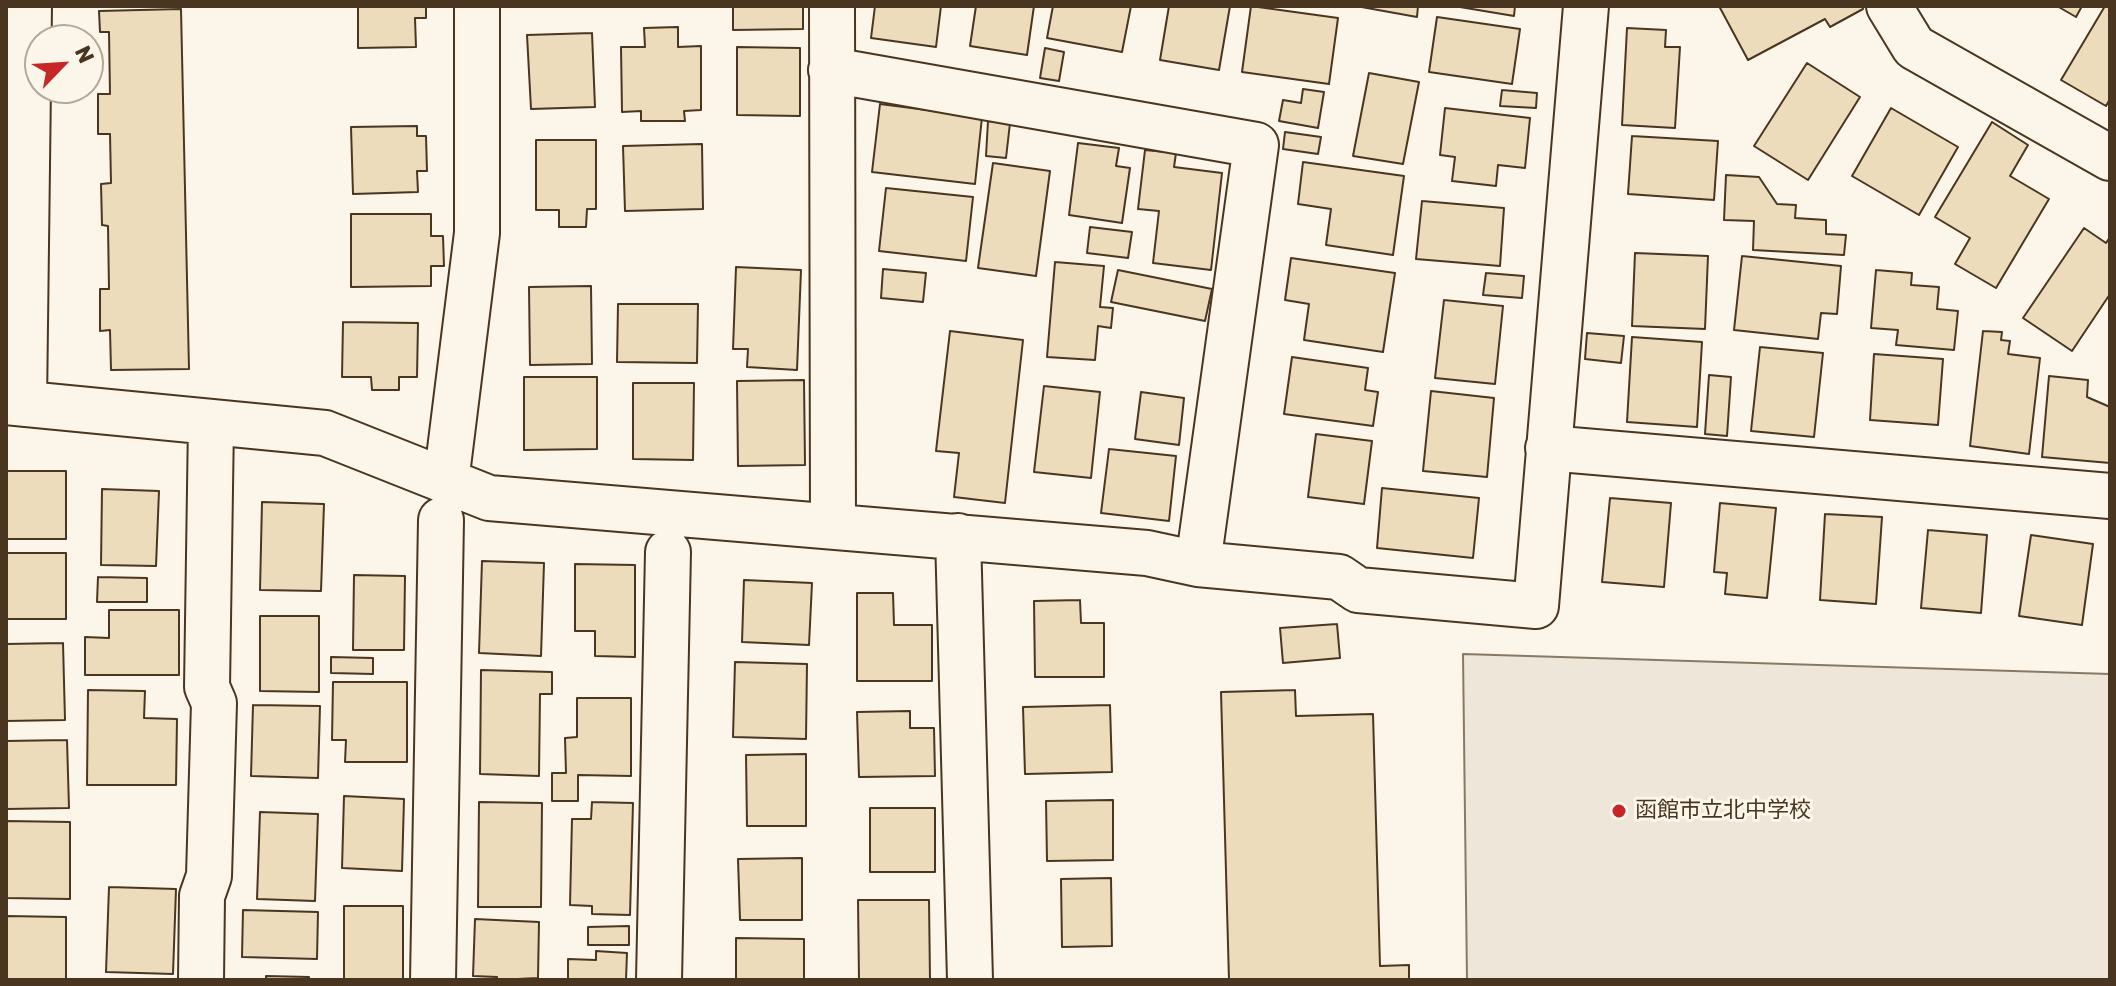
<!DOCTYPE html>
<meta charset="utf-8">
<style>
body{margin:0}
#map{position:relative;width:2116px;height:986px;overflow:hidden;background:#fbf6e9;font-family:Rubik,sans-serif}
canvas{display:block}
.frame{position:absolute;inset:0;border:8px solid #4a3520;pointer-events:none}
.north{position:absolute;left:24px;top:24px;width:80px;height:80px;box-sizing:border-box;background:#fbf6e9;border:2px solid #b4a999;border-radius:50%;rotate:65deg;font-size:22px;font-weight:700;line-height:32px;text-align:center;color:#4a3520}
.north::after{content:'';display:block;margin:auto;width:28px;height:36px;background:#c62828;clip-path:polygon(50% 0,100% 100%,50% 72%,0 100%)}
</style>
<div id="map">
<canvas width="2116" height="986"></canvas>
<div class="frame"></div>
<div class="north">N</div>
</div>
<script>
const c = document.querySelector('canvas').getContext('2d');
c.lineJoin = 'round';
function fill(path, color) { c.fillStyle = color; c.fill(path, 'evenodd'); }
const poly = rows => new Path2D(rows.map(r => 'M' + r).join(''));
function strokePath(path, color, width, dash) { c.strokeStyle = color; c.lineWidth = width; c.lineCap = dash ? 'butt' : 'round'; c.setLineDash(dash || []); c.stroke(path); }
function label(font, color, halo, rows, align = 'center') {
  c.font = font + ' Rubik,"Noto Sans JP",sans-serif'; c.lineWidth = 6; c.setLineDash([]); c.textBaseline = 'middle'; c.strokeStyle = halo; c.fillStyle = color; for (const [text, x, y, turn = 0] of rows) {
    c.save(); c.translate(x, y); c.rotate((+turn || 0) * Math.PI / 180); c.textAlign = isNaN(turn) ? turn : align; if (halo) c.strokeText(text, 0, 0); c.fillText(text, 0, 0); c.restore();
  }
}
const green = poly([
 [1463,654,2110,674,2110,980,1467,980,1463,654]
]);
fill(green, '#ede6d9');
strokePath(green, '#887966', 2);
const building = poly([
 [358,6,426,6,426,18,415,18,416,47,358,48,358,6],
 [733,6,803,6,803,29,733,30,733,6],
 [875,6,941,6,936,47,871,38,875,6],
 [976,6,1034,6,1027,55,970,46,976,6],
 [1053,6,1131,6,1122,52,1047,38,1053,6],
 [1169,6,1230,6,1219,70,1160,60,1169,6],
 [1251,6,1338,18,1329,84,1242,72,1251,6],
 [1356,6,1418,6,1417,17,1356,6],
 [1454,6,1515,6,1514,16,1454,6],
 [1719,6,1862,6,1863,9,1830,27,1825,19,1748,60,1719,6],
 [2057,6,2082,6,2076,17,2057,6],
 [2105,6,2110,6,2110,99,2106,106,2061,80,2105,6],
 [181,9,189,369,111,370,110,330,100,331,100,289,109,289,108,226,102,225,101,184,111,183,110,134,98,134,98,94,110,94,109,32,100,32,99,11,181,9],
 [1437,17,1520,29,1512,84,1429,72,1437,17],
 [678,27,678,47,701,46,701,110,684,111,685,121,641,121,641,111,622,112,621,47,645,47,644,28,678,27],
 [1627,28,1666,30,1665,47,1680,47,1675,128,1622,125,1627,28],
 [592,33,595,107,531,109,527,35,592,33],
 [737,47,800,48,800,116,737,115,737,47],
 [1045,48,1064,52,1059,81,1040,78,1045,48],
 [1807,63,1860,97,1808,180,1754,146,1807,63],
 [1369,73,1419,82,1403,164,1353,156,1369,73],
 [1303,89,1324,92,1318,128,1279,121,1283,100,1301,103,1303,89],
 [1502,90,1537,93,1536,108,1500,106,1502,90],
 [880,104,982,117,975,184,872,172,880,104],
 [1445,108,1530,118,1525,168,1498,165,1496,186,1452,181,1455,157,1440,155,1445,108],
 [1891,108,1958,147,1919,215,1852,176,1891,108],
 [988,121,1010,123,1006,158,986,156,988,121],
 [1992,122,2028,145,2010,176,2049,199,1996,288,1955,264,1970,238,1935,217,1992,122],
 [417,126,417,136,426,136,427,171,417,171,418,192,353,194,351,127,417,126],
 [1285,132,1321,137,1318,154,1283,149,1285,132],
 [1632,136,1718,141,1714,200,1628,194,1632,136],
 [536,140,596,140,596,209,587,209,586,227,559,227,559,210,536,210,536,140],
 [1078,143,1119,148,1116,166,1130,168,1122,223,1069,215,1078,143],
 [702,144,703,209,625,211,623,146,702,144],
 [1145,150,1176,153,1174,167,1222,173,1211,270,1153,263,1159,211,1138,209,1145,150],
 [1303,162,1404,176,1393,255,1326,245,1331,209,1298,204,1303,162],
 [993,163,1050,171,1036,276,978,268,993,163],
 [1726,175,1759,177,1777,204,1796,205,1795,218,1826,220,1826,234,1846,235,1844,255,1753,250,1754,221,1724,220,1726,175],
 [886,188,973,197,966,261,879,251,886,188],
 [1422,201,1504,208,1500,266,1416,259,1422,201],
 [351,214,431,214,431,236,443,236,444,266,431,266,431,286,351,287,351,214],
 [1090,227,1132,232,1128,258,1087,253,1090,227],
 [2084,228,2106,243,2110,237,2110,294,2072,351,2023,318,2084,228],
 [1635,253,1708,256,1705,329,1632,326,1635,253],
 [1742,256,1841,266,1837,314,1821,313,1818,339,1734,330,1742,256],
 [1291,258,1395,273,1383,352,1304,340,1309,304,1285,300,1291,258],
 [1055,262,1104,266,1100,307,1113,308,1111,328,1098,326,1095,360,1047,357,1055,262],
 [736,267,801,270,797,370,747,367,748,349,733,349,736,267],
 [883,269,926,273,923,302,881,298,883,269],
 [1118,270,1212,289,1205,321,1111,302,1118,270],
 [1876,270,1912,273,1911,285,1939,287,1937,309,1958,311,1954,350,1896,345,1898,330,1871,328,1876,270],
 [1486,273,1524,276,1522,298,1483,295,1486,273],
 [591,286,592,364,530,365,529,287,591,286],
 [1444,300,1503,306,1495,384,1435,378,1444,300],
 [618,304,698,304,697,363,617,362,618,304],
 [343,322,418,323,417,377,399,377,399,390,372,390,371,377,342,377,343,322],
 [950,331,1023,340,1005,503,954,497,959,453,936,451,950,331],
 [1983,331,2002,332,2001,340,2010,341,2008,354,2040,358,2029,454,1970,446,1983,331],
 [1587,333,1624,336,1621,363,1585,359,1587,333],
 [1632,337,1702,342,1697,427,1627,422,1632,337],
 [1760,347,1823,353,1814,437,1751,431,1760,347],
 [1874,354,1943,359,1938,425,1870,420,1874,354],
 [1292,357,1368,368,1365,390,1378,392,1373,426,1284,414,1292,357],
 [1709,375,1731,377,1727,436,1705,434,1709,375],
 [2049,376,2088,380,2087,397,2110,407,2110,463,2042,457,2049,376],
 [524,377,597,377,597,449,524,450,524,377],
 [804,380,805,465,738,466,737,381,804,380],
 [633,383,694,383,693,460,633,459,633,383],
 [1044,386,1100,392,1091,478,1034,472,1044,386],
 [1431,391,1494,398,1487,477,1423,471,1431,391],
 [1141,392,1184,398,1179,445,1135,439,1141,392],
 [1316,434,1372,441,1364,504,1308,497,1316,434],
 [1109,449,1176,456,1169,521,1101,513,1109,449],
 [6,471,66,471,66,539,6,539,6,471],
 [1382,488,1479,498,1473,558,1377,548,1382,488],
 [102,489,159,491,156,566,101,565,102,489],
 [1610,498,1671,503,1664,587,1602,582,1610,498],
 [262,502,324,504,321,591,260,590,262,502],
 [1720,503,1776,508,1767,598,1725,594,1727,573,1714,572,1720,503],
 [1825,514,1882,517,1876,604,1820,600,1825,514],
 [1928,530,1987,535,1981,613,1921,608,1928,530],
 [2031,535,2093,544,2082,625,2019,616,2031,535],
 [6,553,66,553,66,619,6,619,6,553],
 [482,561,544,563,541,656,479,653,482,561],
 [575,564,635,565,635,657,595,656,595,631,575,631,575,564],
 [354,575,405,576,404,650,353,650,354,575],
 [98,577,147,578,147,602,97,602,98,577],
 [744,580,812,583,809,645,742,642,744,580],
 [857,593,893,593,894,625,932,625,932,681,857,681,857,593],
 [1080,600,1081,623,1104,623,1104,677,1035,677,1034,601,1080,600],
 [109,610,179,610,179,675,85,675,85,637,109,638,109,610],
 [260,616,319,616,319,692,260,691,260,616],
 [1337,624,1340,658,1283,663,1280,628,1337,624],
 [63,643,65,720,6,721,6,644,63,643],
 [331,657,373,658,373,674,331,673,331,657],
 [735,662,807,664,806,739,733,737,735,662],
 [481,670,552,672,552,694,540,694,539,776,480,774,481,670],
 [333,682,407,682,407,762,345,762,346,740,332,740,333,682],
 [88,690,145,691,144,718,177,719,176,785,87,785,88,690],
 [1295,690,1296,716,1373,714,1380,966,1409,965,1409,980,1229,980,1221,692,1295,690],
 [577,698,631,698,631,776,578,775,578,801,552,801,552,773,566,773,565,738,577,737,577,698],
 [253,705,320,706,318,778,251,776,253,705],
 [1110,705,1112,772,1025,774,1023,707,1110,705],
 [910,711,910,728,934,728,935,776,859,777,857,712,910,711],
 [67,740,69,808,6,809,6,741,67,740],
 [806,754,806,826,747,826,746,755,806,754],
 [344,796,404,799,402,871,342,868,344,796],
 [1113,800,1113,860,1047,861,1046,801,1113,800],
 [479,802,542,803,541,907,478,907,479,802],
 [592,802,633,803,630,915,592,914,592,906,570,905,572,819,591,819,592,802],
 [870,808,935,808,935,872,870,872,870,808],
 [260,812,318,814,315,901,257,899,260,812],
 [6,821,70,822,70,899,6,898,6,821],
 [802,858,802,920,740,920,738,859,802,858],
 [1111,878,1112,946,1062,947,1061,879,1111,878],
 [109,887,176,889,173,974,106,972,109,887],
 [858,900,929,900,930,980,859,980,858,900],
 [344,906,403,906,403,980,344,980,344,906],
 [243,910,318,912,317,959,242,957,243,910],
 [6,916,66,917,66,980,6,980,6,916],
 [475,919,539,922,538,978,497,980,497,977,473,976,475,919],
 [629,926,629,945,588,945,588,927,629,926],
 [736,938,804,939,804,980,736,980,736,938],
 [596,951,627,953,626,980,568,980,568,959,596,960,596,951],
 [266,976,309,977,309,980,266,980,266,976]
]);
fill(building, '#ecdcbc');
strokePath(building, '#4a3520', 2);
const minor = poly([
 [832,6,833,526],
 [1889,6,1914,47,2110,158],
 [831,70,1256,145,1198,564],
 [6,402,325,433,489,498,1147,553,1198,564,1339,577,1358,590,1536,606,1586,6],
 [24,404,29,6],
 [1548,448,2110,496],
 [446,482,477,233,477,6],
 [958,536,970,980],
 [201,980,202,896,209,876,214,703,207,687,211,423],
 [433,980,441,520],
 [659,980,668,552]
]);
strokePath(minor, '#4a3520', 48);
strokePath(minor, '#fbf6e9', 44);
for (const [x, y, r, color] of [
 [1619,811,8,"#c62828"]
]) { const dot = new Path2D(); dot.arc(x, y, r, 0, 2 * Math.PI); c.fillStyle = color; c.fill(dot); strokePath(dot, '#fbf6e9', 3); }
label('22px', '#4a3520', '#fbf6e9', [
 ["函館市立北中学校",1635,811]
], 'left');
</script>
